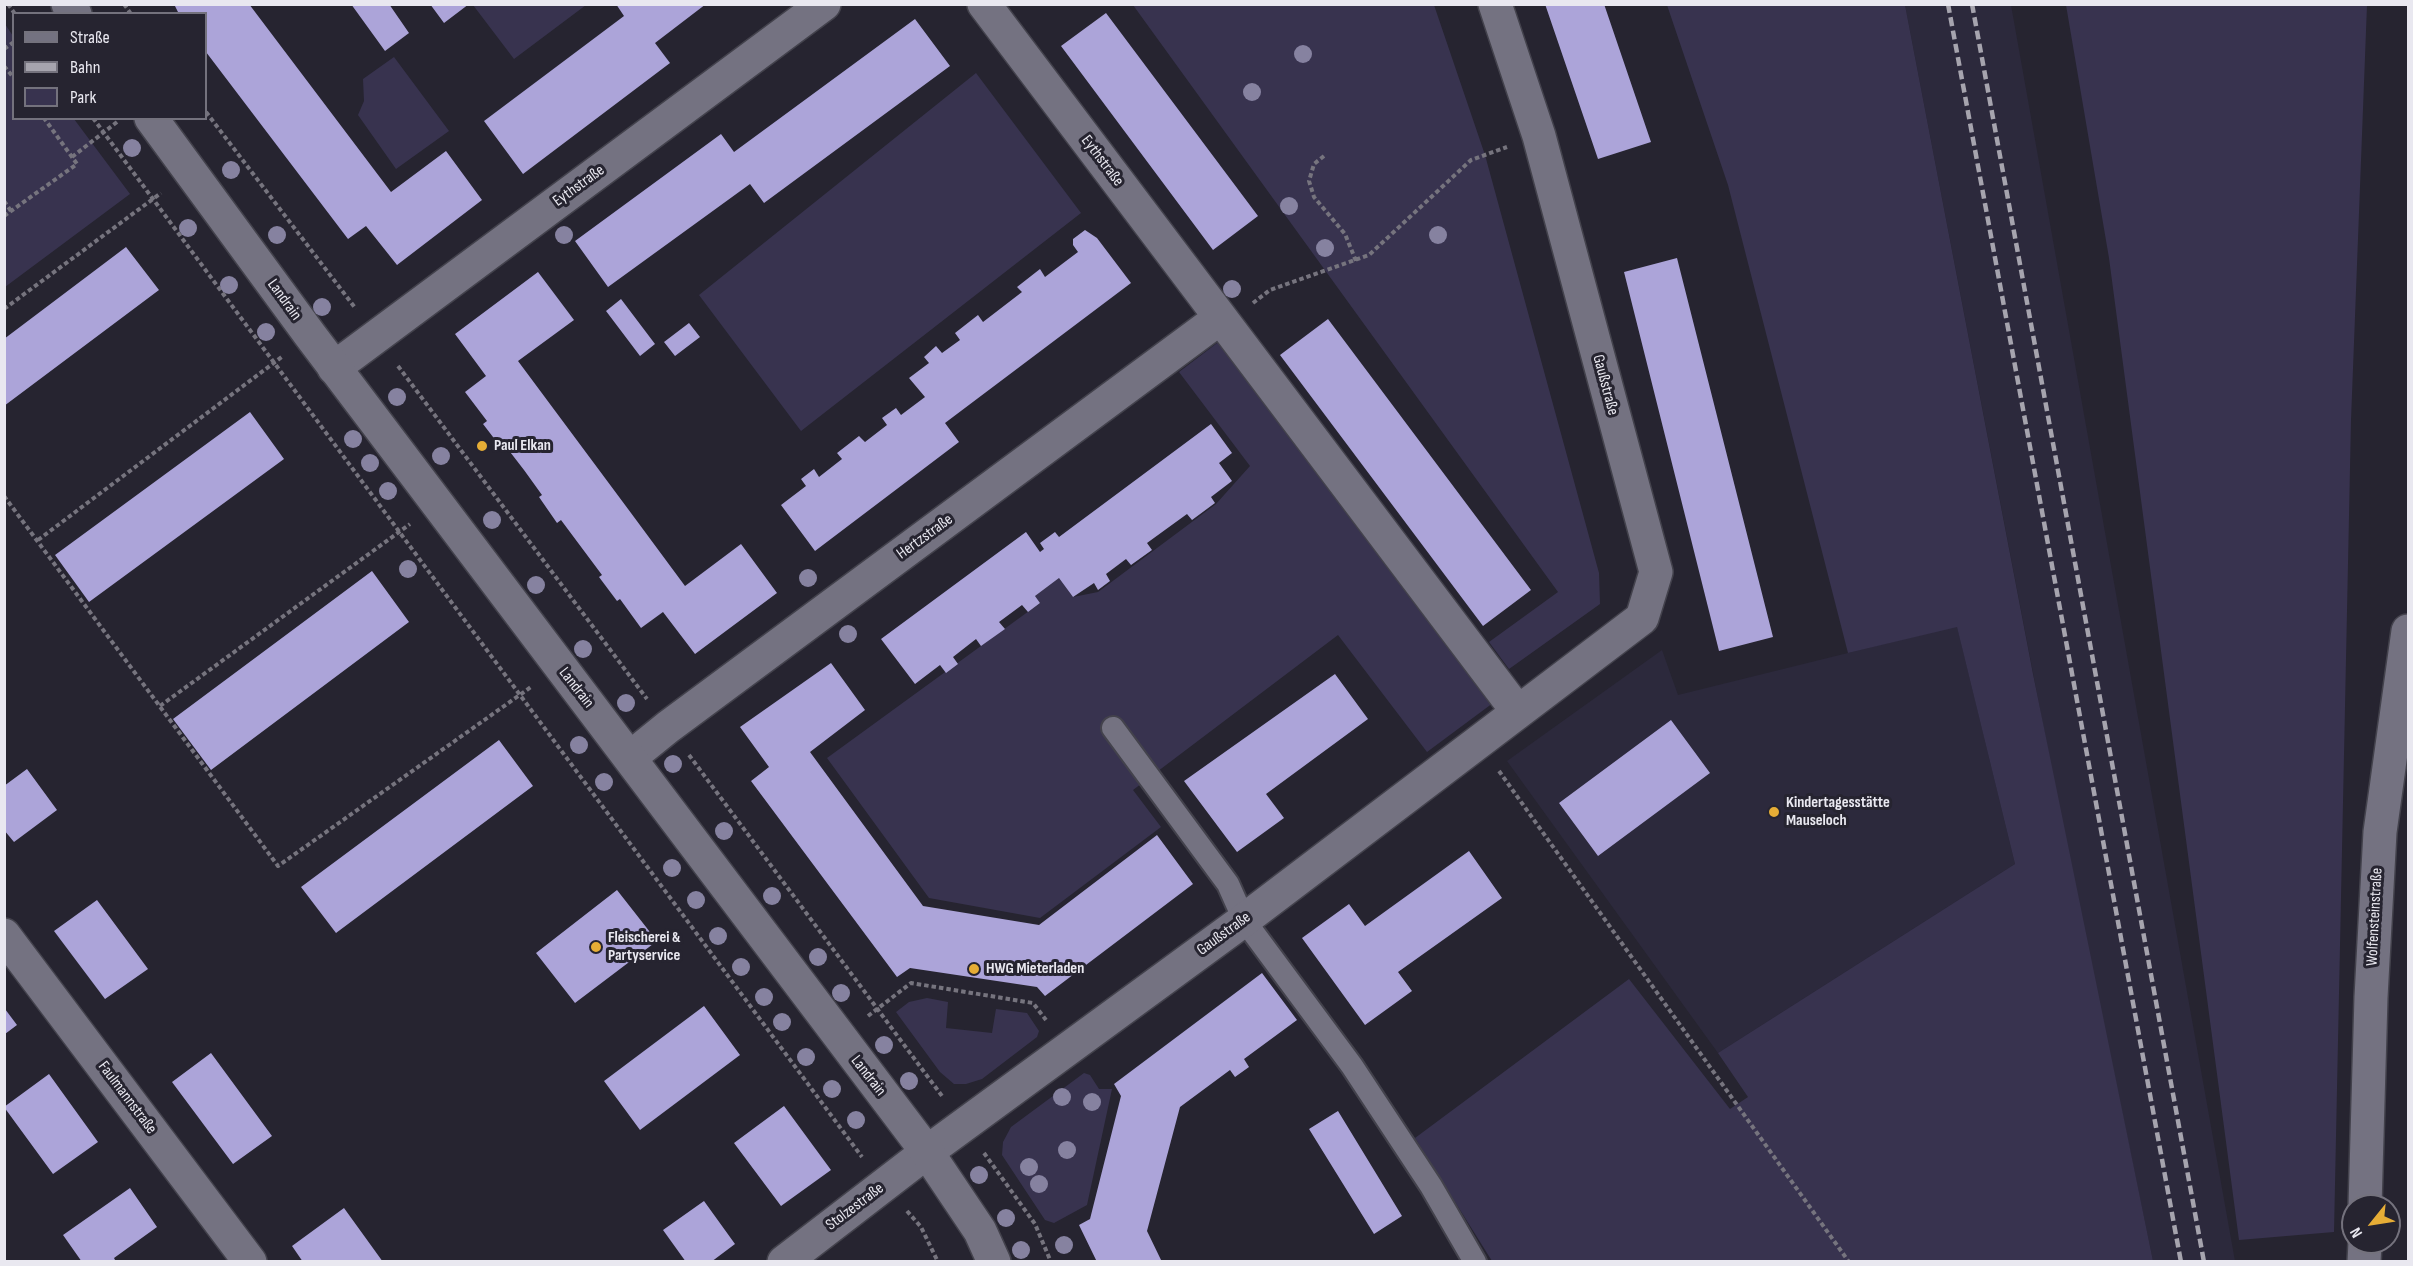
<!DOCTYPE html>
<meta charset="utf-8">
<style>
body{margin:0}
#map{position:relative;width:2413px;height:1266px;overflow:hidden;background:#262430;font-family:"Sofia Sans Condensed",sans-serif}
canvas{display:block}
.frame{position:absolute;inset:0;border:6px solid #e9e8f0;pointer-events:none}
.legend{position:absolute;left:12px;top:12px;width:195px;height:108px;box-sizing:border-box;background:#262430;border:2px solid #74727d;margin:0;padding:8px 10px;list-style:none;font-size:18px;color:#e9e8f0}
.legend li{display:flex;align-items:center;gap:12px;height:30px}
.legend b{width:30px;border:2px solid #74727d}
.north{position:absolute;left:2341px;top:1194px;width:60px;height:60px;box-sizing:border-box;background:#262430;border:2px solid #74727d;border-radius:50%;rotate:240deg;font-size:16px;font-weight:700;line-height:24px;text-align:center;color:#e9e8f0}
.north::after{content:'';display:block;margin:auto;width:21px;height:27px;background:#e6ad36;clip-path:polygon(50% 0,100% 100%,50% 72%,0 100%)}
</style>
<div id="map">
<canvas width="2413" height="1266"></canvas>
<div class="frame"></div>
<ul class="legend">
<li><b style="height:8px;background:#747281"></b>Straße</li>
<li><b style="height:8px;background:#a6a4ae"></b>Bahn</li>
<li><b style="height:16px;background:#38334f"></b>Park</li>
</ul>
<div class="north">N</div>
</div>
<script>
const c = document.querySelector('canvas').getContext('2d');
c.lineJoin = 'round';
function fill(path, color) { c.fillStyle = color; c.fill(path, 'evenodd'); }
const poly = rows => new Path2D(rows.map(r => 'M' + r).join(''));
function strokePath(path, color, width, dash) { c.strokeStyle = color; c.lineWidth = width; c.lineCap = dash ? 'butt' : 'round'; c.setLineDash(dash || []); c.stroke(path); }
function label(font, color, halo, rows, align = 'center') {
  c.font = font + ' "Sofia Sans Condensed",sans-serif'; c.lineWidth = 6; c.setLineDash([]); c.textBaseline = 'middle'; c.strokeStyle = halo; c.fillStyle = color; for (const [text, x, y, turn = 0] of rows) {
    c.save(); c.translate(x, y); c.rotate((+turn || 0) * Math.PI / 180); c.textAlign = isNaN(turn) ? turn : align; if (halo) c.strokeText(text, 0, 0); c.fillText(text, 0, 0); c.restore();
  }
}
fill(poly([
 [1905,5,2011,5,2235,1261,2153,1261,2063,829],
 [1957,626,2015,864,1718,1053,1507,761,1662,650,1678,695]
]), '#2c293c');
fill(poly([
 [473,5,586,5,514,59],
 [1133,5,1434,5,1485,155,1599,573,1600,604,1509,669,1489,642,1558,592],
 [1667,5,1905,5,2033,674,2153,1261,1492,1261,1415,1138,1629,979,1730,1109,1748,1097,1718,1053,2015,864,1957,627,1848,653,1728,185],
 [2066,5,2367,5,2351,420,2334,1232,2239,1240,2109,258],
 [5,24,13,36,14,118,74,119,130,194,5,287],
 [394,57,449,131,396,169,358,115,364,101,363,79],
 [976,73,1081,213,801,431,699,295],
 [1225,337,1497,700,1427,752,1338,635,1133,790,1161,827,1040,918,929,898,827,758,1040,603,1035,596,1059,578,1073,597,1098,592,1216,504,1250,466,1179,372],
 [927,998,948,1002,946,1028,992,1033,996,1009,1027,1013,1039,1031,1037,1037,982,1079,966,1084,954,1084,940,1072,896,1012,909,1002],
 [1084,1073,1090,1075,1099,1089,1112,1089,1087,1205,1054,1223,1045,1220,1002,1155,1003,1142,1011,1127]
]), '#38334f');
fill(poly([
 [174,4,249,4,391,192,446,151,482,200,397,265,366,226,348,239,206,52,206,14,179,14],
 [351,4,389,4,409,33,385,51],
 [430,4,469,4,444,23],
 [616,4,706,4,655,43,670,63,523,174,484,121,624,16],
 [1545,4,1604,4,1651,142,1598,159],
 [1106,13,1258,216,1213,250,1061,46],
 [915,19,950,66,764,203,750,184,608,287,575,241,721,134,734,152],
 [1085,230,1097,238,1131,283,945,423,959,442,815,551,781,505,806,486,801,479,814,469,819,477,842,459,837,453,859,436,865,442,887,425,882,418,896,408,901,415,925,397,909,378,929,363,924,357,936,346,942,353,960,340,955,333,978,315,983,322,1022,292,1017,287,1040,269,1045,277,1066,261,1078,252,1073,245,1073,239],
 [126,247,159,290,4,406,4,339],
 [1677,258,1773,637,1719,651,1624,272],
 [538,272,574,320,518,361,631,513,685,586,741,544,777,593,695,654,663,612,641,628,620,599,617,601,599,577,602,575,561,520,557,523,539,497,542,495,524,470,507,448,503,450,483,424,487,421,465,392,486,376,455,334],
 [621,299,655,344,640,356,606,311],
 [1328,319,1531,590,1483,626,1280,355],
 [689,323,700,337,675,356,664,342],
 [250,412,284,459,89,602,55,555],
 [1211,424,1232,453,1219,463,1232,481,1211,497,1215,503,1192,520,1187,514,1147,543,1152,550,1131,565,1126,559,1106,574,1110,581,1098,590,1094,583,1073,597,1059,578,1035,596,1040,603,1028,612,1022,605,999,622,1005,629,981,646,976,639,953,657,958,664,946,673,940,665,915,684,881,639,1026,532,1040,552,1044,549,1040,543,1055,532,1059,537],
 [372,571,409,622,211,770,173,719],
 [831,663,865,710,810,752,923,906,1039,925,1157,835,1193,884,1045,996,1037,987,910,968,897,977,751,781,769,767,740,727],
 [1335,674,1368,719,1266,794,1284,818,1237,852,1184,781],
 [1671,720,1710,773,1598,856,1559,803],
 [499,740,533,786,336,933,301,887],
 [27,769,57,810,14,842,4,830,4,786],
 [1469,851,1502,898,1398,972,1412,991,1365,1025,1302,938,1349,904,1365,926],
 [617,890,657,941,575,1003,536,953],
 [97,900,148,969,105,999,54,931],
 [1262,973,1297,1020,1244,1059,1249,1067,1235,1077,1230,1070,1180,1107,1147,1231,1162,1262,1097,1262,1079,1225,1090,1219,1121,1096,1114,1084],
 [704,1006,740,1055,640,1130,604,1081],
 [5,1009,17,1025,5,1034],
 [211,1053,272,1136,233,1164,172,1082],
 [49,1074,98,1142,53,1174,4,1107],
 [784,1106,831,1170,781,1206,734,1143],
 [1338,1111,1402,1216,1374,1234,1309,1129],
 [130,1188,157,1227,114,1258,116,1262,82,1262,63,1235],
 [704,1201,735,1244,711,1262,686,1262,663,1230],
 [344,1208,383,1262,303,1262,292,1246]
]), '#aca4d9');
const service = poly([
 [1113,728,1228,884,1244,920,1352,1066,1431,1186,1475,1262]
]);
const minor = poly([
 [984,4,1518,712],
 [334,368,824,4],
 [631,757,668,727,1220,318],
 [4,935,250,1262],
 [784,1262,927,1152,1244,920,1642,618,1656,572,1539,136,1495,4]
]);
const tertiary = poly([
 [68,4,75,14],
 [151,118,310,335,927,1152,980,1231,994,1262]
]);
const secondary = poly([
 [2365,1206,2371,997,2380,832,2408,631],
 [2364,1262,2365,1242]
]);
strokePath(service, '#43424c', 26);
strokePath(minor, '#43424c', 36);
strokePath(tertiary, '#43424c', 36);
strokePath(secondary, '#43424c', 36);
strokePath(poly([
 [8,4,15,14],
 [124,4,131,14],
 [4,49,14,42],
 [4,66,14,78],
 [206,112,356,309],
 [93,118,862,1157],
 [1324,156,1314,164,1309,181,1314,197,1345,234,1356,261],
 [72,157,117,122],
 [4,201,11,211],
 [4,216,77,164,44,118],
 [1253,303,1270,290,1369,255,1471,160,1507,147],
 [4,309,161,193],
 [398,366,647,699],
 [4,496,278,866,531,687],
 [38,540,283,356],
 [160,706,410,524],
 [689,755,942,1096],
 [1499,771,1849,1262],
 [868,1016,911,983,1033,1003,1046,1020],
 [984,1153,1035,1224,1051,1262],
 [907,1211,921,1227,938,1262]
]), '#76747e', 4, [4.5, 3]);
strokePath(service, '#747281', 22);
strokePath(minor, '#747281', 33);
strokePath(tertiary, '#747281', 33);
strokePath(secondary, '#747281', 33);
strokePath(poly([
 [1948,4,2181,1262],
 [1972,4,2204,1262]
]), '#a6a4ae', 4.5, [9, 4.5]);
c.fillStyle = '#8682a0';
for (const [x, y] of [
 [1303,54],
 [1252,92],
 [132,148],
 [231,170],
 [1289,206],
 [188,228],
 [277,235],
 [564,235],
 [1438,235],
 [1325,248],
 [229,285],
 [1232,289],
 [322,307],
 [266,332],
 [397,397],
 [353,439],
 [441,456],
 [370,463],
 [388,491],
 [492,520],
 [408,569],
 [808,578],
 [536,585],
 [848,634],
 [583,649],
 [626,703],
 [579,745],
 [673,764],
 [604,782],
 [724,831],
 [672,868],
 [772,896],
 [696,900],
 [718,936],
 [818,957],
 [741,967],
 [841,993],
 [764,997],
 [782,1022],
 [884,1045],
 [806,1057],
 [909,1081],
 [832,1089],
 [1062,1097],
 [1092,1102],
 [856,1120],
 [1067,1150],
 [1029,1167],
 [979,1175],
 [1039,1184],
 [1006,1218],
 [1064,1245],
 [1021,1250]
]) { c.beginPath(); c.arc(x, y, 9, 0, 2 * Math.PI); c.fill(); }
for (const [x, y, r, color] of [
 [482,446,6,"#e6ad36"],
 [1774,812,6,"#e6ad36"],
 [596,947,6,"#e6ad36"],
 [974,969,6,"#e6ad36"]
]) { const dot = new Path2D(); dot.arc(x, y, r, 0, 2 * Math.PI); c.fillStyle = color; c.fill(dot); strokePath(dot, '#262430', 2); }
label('16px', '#e9e8f0', '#262430', [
 ["Eythstraße",1102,161,53],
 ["Eythstraße",579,186,-36],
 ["Landrain",284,300,54],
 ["Gaußstraße",1605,385,75],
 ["Hertzstraße",925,537,-36],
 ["Landrain",576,688,52],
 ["Wolfensteinstraße",2375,917,-87],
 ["Gaußstraße",1224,934,-36],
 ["Landrain",868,1076,52],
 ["Faulmannstraße",127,1098,53],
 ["Stolzestraße",855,1207,-37]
]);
label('bold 16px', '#e9e8f0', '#262430', [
 ["Paul Elkan",494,446],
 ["Kindertagesstätte",1786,803],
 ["Mauseloch",1786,821],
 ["Fleischerei &",608,938],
 ["Partyservice",608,956],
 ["HWG Mieterladen",986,969]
], 'left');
</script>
